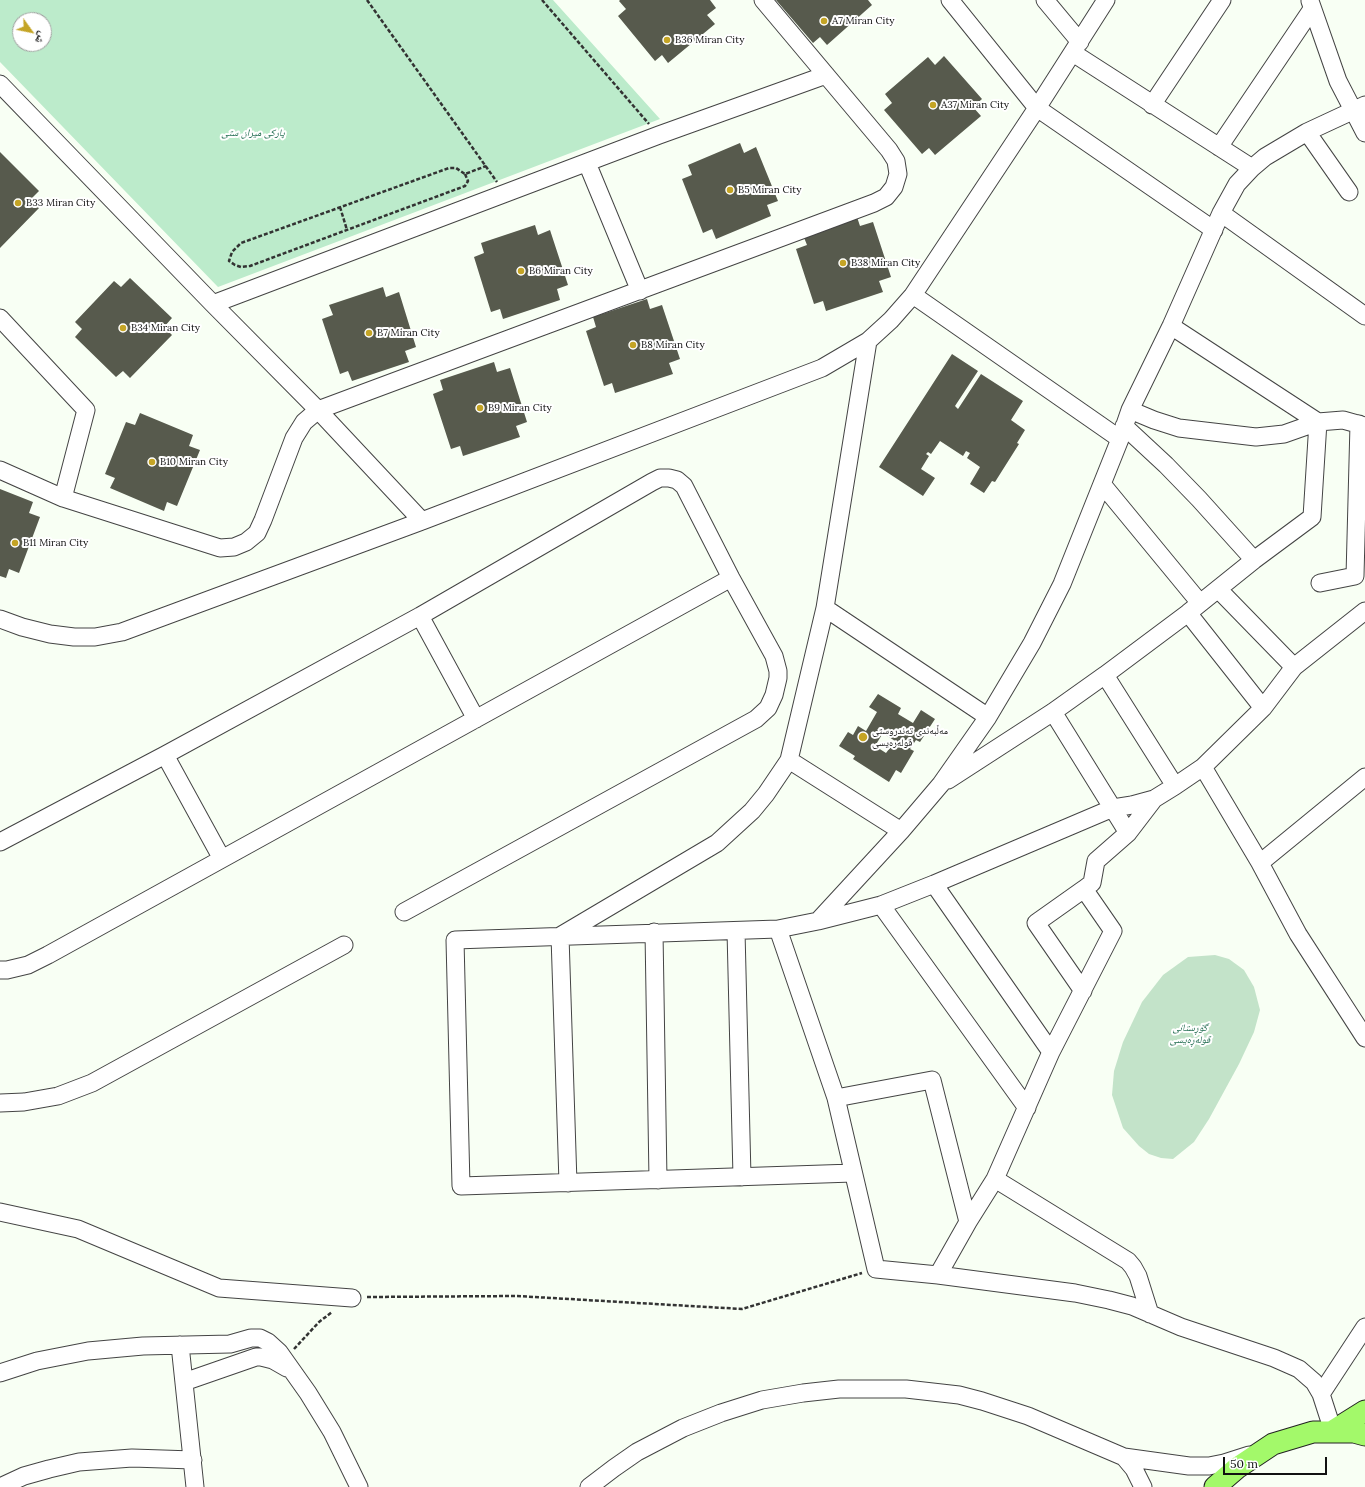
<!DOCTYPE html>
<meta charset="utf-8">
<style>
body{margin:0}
#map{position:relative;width:1365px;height:1487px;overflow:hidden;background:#f8fff4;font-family:Lora,"Noto Naskh Arabic",serif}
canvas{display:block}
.north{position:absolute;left:12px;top:12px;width:40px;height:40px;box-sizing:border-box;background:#fff;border:1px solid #a0a0a0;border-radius:50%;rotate:123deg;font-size:11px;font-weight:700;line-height:16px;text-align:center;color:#111}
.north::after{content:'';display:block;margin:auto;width:14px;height:18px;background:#c4a425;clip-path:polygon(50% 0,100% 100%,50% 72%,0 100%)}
.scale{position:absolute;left:1223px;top:1457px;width:104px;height:18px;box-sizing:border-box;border:2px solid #111;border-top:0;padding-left:5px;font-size:12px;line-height:14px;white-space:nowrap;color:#111;-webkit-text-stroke:3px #fff;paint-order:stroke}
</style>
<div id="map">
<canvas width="1365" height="1487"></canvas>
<div class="north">ش</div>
<div class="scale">50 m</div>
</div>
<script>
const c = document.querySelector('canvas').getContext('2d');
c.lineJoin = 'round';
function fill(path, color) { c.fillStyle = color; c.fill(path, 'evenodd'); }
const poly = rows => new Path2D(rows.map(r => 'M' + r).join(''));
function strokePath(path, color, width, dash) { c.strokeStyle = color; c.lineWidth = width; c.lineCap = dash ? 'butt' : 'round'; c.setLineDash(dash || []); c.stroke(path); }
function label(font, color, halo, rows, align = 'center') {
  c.font = font + ' Lora,"Noto Naskh Arabic",serif'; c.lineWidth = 4; c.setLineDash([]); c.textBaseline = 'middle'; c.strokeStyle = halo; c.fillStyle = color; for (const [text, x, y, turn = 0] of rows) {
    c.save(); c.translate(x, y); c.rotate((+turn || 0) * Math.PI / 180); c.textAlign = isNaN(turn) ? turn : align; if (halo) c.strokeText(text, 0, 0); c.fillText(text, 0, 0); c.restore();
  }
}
fill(poly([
 [0,0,553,0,660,119,218,287,0,62],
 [20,20,44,20,44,44,20,44]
]), '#bcebcb');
fill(poly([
 [1215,955,1229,959,1244,970,1254,987,1260,1010,1254,1032,1239,1064,1209,1119,1194,1142,1173,1159,1161,1158,1149,1154,1139,1146,1123,1128,1112,1095,1114,1071,1123,1042,1142,1002,1163,975,1188,957]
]), '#c3e3c9');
fill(poly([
 [620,0,710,0,716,8,707,15,715,24,668,63,662,55,655,61,618,16,626,9,619,1],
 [776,0,868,0,872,5,827,45,820,37,813,43],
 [944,56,982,99,973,107,981,116,935,155,929,148,922,154,884,110,892,103,885,94,928,57,935,65],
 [740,143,744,153,756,147,778,201,767,205,771,216,716,239,712,229,703,233,682,179,692,175,688,165],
 [0,152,39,191,31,199,40,207,0,248],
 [857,217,860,226,873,222,891,277,879,281,883,292,826,311,823,301,814,304,796,249,807,245,803,235],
 [535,225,538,235,550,230,568,285,557,289,560,300,503,319,500,309,491,312,474,257,484,253,481,243],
 [130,278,172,318,164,327,172,335,130,378,123,371,116,377,75,337,82,329,75,322,114,281,121,287],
 [383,287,386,297,399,292,416,347,405,351,409,362,352,381,348,371,340,374,322,319,333,315,329,305],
 [647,299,650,309,662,305,680,359,669,363,673,374,615,393,612,383,604,386,586,331,596,327,593,317],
 [952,354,978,371,955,406,958,409,981,374,1023,401,1011,420,1025,430,1017,443,1019,444,995,482,992,481,984,493,970,484,980,467,967,458,970,453,966,451,963,456,940,441,931,454,928,452,926,454,929,456,921,469,935,478,923,496,879,467],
 [494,362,497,372,510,368,527,422,516,426,520,437,463,456,460,446,451,449,433,394,443,390,440,380],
 [140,413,193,435,189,446,200,450,177,506,167,502,164,511,110,488,115,478,105,474,126,422,135,425],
 [0,489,33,502,29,513,40,517,19,573,9,569,6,578,0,576],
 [878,694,901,708,898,714,913,723,921,710,935,719,920,742,916,740,910,749,914,751,901,773,896,770,889,782,853,759,855,756,839,746,848,732,853,735,858,726,866,731,877,712,869,707],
 [883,733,895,741,886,753,875,746]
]), '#575a4d');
const minor = poly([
 [950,0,1037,108,1214,230],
 [1045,0,1080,42],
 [1310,1,1338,81,1365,133],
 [1073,53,1252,168],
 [0,84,213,304,318,410,422,521],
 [1152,105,1222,0],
 [1307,132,1349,192],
 [1219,147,1312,9],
 [587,163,640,291],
 [1221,213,1365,316],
 [913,295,1120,439],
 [213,304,659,135,826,75],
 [0,318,86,410,63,498],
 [1130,410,1154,420,1179,428,1256,437,1284,434,1318,422,1343,420,1365,426],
 [1124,426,1166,465,1199,499,1254,560],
 [0,470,63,498,220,548,234,547,246,542,257,533,263,520,294,438,304,422,318,410,874,203,886,197,894,187,898,174,896,161,889,150,763,0],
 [1102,484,1200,603],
 [1320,583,1355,576,1359,424],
 [1218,589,1294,667],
 [825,608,988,717],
 [1188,613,1263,708],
 [420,616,476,719],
 [0,619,22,627,50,634,74,637,95,637,122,632,422,521,822,368,868,341,891,320,913,295,1037,108,1106,0],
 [1105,675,1175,786],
 [1053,712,1128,833],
 [165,755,222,859],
 [789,760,901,831],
 [1203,767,1260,863,1298,934,1365,1038],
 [948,780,1053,712,1105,675,1188,613,1254,560,1312,517,1318,422,1171,326],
 [0,842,165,755,420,616,652,482,660,478,669,478,677,480,684,486,731,578,774,656,778,671,778,678,774,695,768,708,756,719,404,912],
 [1260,863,1365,777],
 [934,884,1051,1052],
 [881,905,1027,1108],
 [818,921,901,831,941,784,988,717,1032,643,1062,584,1120,439,1130,410,1171,326,1221,213,1237,184,1252,168,1265,157,1307,132,1365,105],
 [778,929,836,1098,876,1269,938,1275,1075,1293,1109,1300,1132,1306,1181,1327,1274,1358,1299,1369,1314,1382,1321,1394,1333,1431],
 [736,931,742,1177],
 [654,932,658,1180],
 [0,970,7,970,28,965,48,955,731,578],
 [1083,991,1036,923,1084,889],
 [836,1098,932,1080,968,1222],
 [0,1103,24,1102,58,1096,92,1083,344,945],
 [853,1173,461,1186,455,940,778,929,818,921,881,905,934,884,1113,808,1132,805,1154,799,1175,786,1203,767,1263,708,1294,667,1365,611],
 [995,1179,1128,1261,1133,1267,1138,1276,1150,1314],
 [568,1183,560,936,717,843,752,811,766,794,789,760,825,608,868,341],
 [0,1212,78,1229,219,1288,352,1298],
 [938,1275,968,1222,995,1179,1051,1052,1113,931,1084,889,1092,883,1096,861,1128,833,1154,799],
 [180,1345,195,1487],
 [0,1373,37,1361,88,1351,143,1346,230,1344,251,1338,260,1338,268,1342,279,1352,308,1393,332,1432,359,1487],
 [184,1382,256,1357,261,1357,273,1360,287,1368],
 [1321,1394,1365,1327],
 [1124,1457,1134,1469,1143,1487],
 [0,1487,24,1476,49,1469,79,1462,132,1458,193,1460],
 [589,1487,614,1468,637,1452,683,1428,721,1413,762,1400,803,1393,839,1389,906,1389,959,1395,982,1401,1028,1416,1124,1457,1189,1466,1209,1466,1224,1463,1249,1455]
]);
const major = poly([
 [1333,1431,1365,1411],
 [1215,1487,1237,1468,1273,1444,1313,1432,1354,1432,1365,1435]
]);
strokePath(minor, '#444', 19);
strokePath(major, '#222', 23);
strokePath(poly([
 [367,0,497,182],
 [542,0,649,124],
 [465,174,468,181,465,186,250,266,241,267,235,265,229,261,232,252,241,243,449,168,456,168,465,174,486,166],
 [340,207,347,230],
 [367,1297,517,1296,742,1309,862,1273],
 [294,1349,319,1322,332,1312]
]), '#333', 2.5, [4, 2]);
strokePath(minor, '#fff', 17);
strokePath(major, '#a3f96a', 21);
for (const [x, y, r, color] of [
 [824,21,4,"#c4a425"],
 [667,40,4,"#c4a425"],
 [933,105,4,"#c4a425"],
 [730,190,4,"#c4a425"],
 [18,203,4,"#c4a425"],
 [843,263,4,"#c4a425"],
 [521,271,4,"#c4a425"],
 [123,328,4,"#c4a425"],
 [369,333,4,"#c4a425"],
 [633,345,4,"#c4a425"],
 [480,408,4,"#c4a425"],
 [152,462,4,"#c4a425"],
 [15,543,4,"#c4a425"],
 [863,737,5,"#c4a425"]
]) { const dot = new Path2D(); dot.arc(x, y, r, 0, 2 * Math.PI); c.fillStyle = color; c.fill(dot); strokePath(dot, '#fff', 1.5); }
label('10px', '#111', '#fff', [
 ["A7 Miran City",832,21],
 ["B36 Miran City",675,40],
 ["A37 Miran City",941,105],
 ["B5 Miran City",738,190],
 ["B33 Miran City",26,203],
 ["B38 Miran City",851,263],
 ["B6 Miran City",529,271],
 ["B34 Miran City",131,328],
 ["B7 Miran City",377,333],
 ["B8 Miran City",641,345],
 ["B9 Miran City",488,408],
 ["B10 Miran City",160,462],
 ["B11 Miran City",23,543],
 ["مەڵبەندی تەندروستی",872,731],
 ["قولەرەیسی",872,743]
], 'left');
label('italic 10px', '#1f6b4f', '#fff', [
 ["پارکی میران ستی",253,133],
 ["گۆڕستانی",1190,1028],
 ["قولەڕەیسی",1190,1040]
]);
</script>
